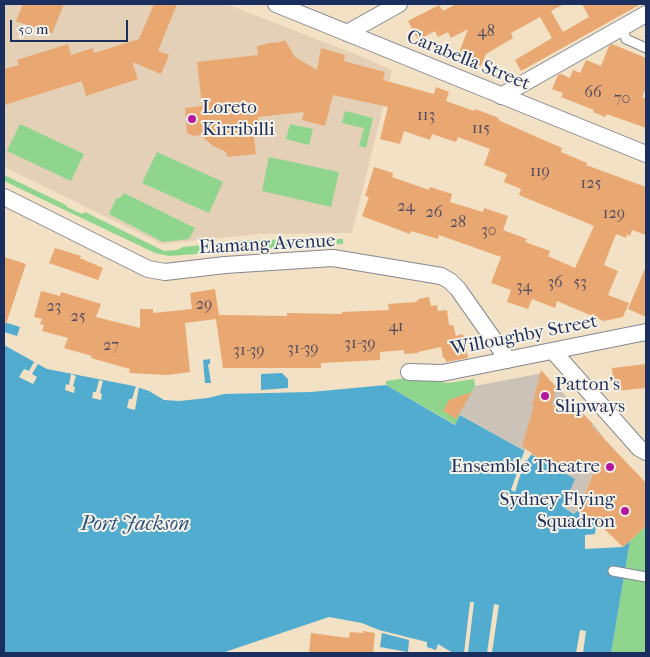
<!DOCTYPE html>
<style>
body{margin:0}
#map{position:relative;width:650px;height:657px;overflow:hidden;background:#f2e1c5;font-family:"IM FELL French Canon",serif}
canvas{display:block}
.frame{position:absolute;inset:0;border:5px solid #1b2f5e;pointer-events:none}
.scale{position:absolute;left:10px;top:20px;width:118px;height:22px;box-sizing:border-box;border:2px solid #1b2f5e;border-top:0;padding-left:6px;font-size:15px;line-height:18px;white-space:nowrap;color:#1b2f5e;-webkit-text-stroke:4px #f7f3e8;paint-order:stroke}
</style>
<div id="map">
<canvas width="650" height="657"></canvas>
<div class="frame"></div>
<div class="scale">50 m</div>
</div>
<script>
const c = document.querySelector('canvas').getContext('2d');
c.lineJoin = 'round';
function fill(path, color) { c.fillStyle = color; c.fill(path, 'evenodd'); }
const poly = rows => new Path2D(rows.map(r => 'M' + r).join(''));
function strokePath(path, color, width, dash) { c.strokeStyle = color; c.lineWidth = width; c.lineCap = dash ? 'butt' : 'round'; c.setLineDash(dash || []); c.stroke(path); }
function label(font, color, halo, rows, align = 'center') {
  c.font = font + ' "IM FELL French Canon",serif'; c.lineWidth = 4; c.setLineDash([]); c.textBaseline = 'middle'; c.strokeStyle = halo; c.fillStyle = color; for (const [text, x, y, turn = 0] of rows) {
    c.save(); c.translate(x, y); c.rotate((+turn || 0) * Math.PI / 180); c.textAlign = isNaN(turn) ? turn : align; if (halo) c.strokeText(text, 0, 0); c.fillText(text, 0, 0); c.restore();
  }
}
fill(poly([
 [6,4,226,4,365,58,392,70,352,233,258,234,162,244,4,167,4,13]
]), '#e4d0b6');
fill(poly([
 [543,373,595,426,605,440,579,510,575,514,563,507,575,479,459,414,475,386]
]), '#cbc2b8');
fill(poly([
 [345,111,373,118,366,148,359,146,364,128,342,123],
 [20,124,84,154,71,181,7,151],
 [290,124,313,129,309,145,286,139],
 [157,152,223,182,209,213,142,183],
 [269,157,339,172,331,207,262,191],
 [4,175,66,205,67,207,82,214,85,212,164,251,177,250,183,247,247,240,343,239,343,244,262,249,169,256,155,253,4,181],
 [124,193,195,228,189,239,163,242,109,214,116,199,121,197],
 [407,378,448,383,474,379,475,386,459,414,460,415,456,425,386,385,386,381],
 [646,526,646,653,611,653,630,541]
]), '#8fd58e');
fill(poly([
 [4,322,20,327,17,336,4,332],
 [4,345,47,369,134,386,149,391,164,400,179,401,208,398,224,394,311,392,386,385,455,425,460,415,575,479,563,507,574,514,577,511,596,523,595,534,585,535,585,549,623,547,630,541,611,653,453,653,438,644,436,650,427,647,427,642,379,630,362,623,329,617,222,653,4,653],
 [210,359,210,364,208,364,211,383,205,383,203,360],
 [282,373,288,379,288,388,261,390,261,374],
 [382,633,409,640,408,652,380,647]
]), '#51accf');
fill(poly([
 [34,362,38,364,32,374,37,377,33,384,19,377,24,369,29,371],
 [71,374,76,376,73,386,75,387,74,393,65,390,66,384,69,385],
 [99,380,103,381,100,393,102,394,101,400,92,398,93,392,96,392],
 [136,386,139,387,135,410,127,408,129,399,132,399],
 [525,449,532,453,527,461,525,460,515,492,511,490],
 [470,602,474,602,468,653,464,653],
 [494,604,499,605,492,653,487,653],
 [580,630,586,631,583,653,576,653]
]), '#f2e1c5');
fill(poly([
 [23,4,64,4,52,34,16,21],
 [154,4,177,4,158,51,169,55,161,74,132,62,138,79,86,96,82,81,4,105,4,69,19,65,17,60,68,44,71,55,93,48,94,53,139,39],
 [456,4,564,4,551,11,563,32,589,17,582,4,641,4,521,71,515,60,552,38,540,17,511,33,513,38,486,54,481,66,457,58,468,29,451,38,448,32,438,37,435,31,418,40,408,21,439,5,443,11],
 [285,40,295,57,317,70,321,48,345,55,344,61,385,72,383,80,434,94,436,87,449,92,446,101,474,111,475,109,499,118,498,120,562,148,561,152,587,163,586,165,646,187,646,235,632,230,630,236,627,234,626,238,616,234,604,265,618,271,608,295,629,303,623,317,604,321,557,301,555,308,532,299,528,309,507,302,511,290,491,283,501,257,439,235,438,239,411,231,410,234,362,216,369,197,365,196,374,167,393,173,392,177,429,190,430,187,452,194,450,202,483,212,484,208,508,216,503,230,527,239,525,242,550,251,548,256,575,268,594,226,519,195,521,189,504,182,507,174,484,165,490,149,458,137,456,142,432,134,430,140,404,131,400,144,380,139,388,107,333,95,325,126,302,120,304,112,258,117,259,129,253,129,256,154,227,157,226,152,213,146,201,135,194,136,187,133,185,108,202,106,197,62,258,55,257,46,269,43,281,42],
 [612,44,646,58,646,88,642,97,646,99,646,128,607,114,605,117,593,112,594,110,561,97,563,93,552,89,558,75,561,74,570,78,573,70,580,73,586,60,601,66,609,46],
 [55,248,81,256,80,258,103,268,98,280,49,263],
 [4,257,26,264,6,324,4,324],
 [646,266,646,317,628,309],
 [215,289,219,315,287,316,287,313,342,314,342,312,389,310,388,304,416,302,419,299,429,297,431,306,437,305,438,311,447,310,449,325,453,325,456,336,463,334,468,358,446,362,445,358,443,358,441,347,418,352,418,353,404,354,404,350,380,352,380,360,321,363,321,368,223,368,216,319,185,323,190,372,167,375,129,373,130,369,91,358,92,356,64,348,68,338,42,331,44,325,40,324,42,319,34,317,41,291,60,296,61,292,101,304,96,317,140,328,140,309,153,309,153,313,192,309,190,293],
 [646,364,646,388,614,391,612,368],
 [541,370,556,387,552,405,580,411,592,423,592,426,646,483,646,526,623,547,595,520,579,510,595,468,541,460,522,446,534,406,532,406],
 [472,392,456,419,443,411,449,400],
 [363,631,375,633,373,653,309,653,311,633,349,638,350,632,363,633]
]), '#e9a771');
const service = poly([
 [627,25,624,33,626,39,646,48],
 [613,571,646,577]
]);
const minor = poly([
 [276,4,646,154],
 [347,33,399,4],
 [501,96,646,14],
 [4,197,148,269,165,272,225,265,333,258,441,276,450,281,458,289,508,360],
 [553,351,639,448,646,452],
 [409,372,442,373,646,332]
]);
strokePath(service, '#868892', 11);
strokePath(minor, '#868892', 18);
strokePath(service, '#fff', 9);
strokePath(minor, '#fff', 16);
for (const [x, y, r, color] of [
 [192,119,5,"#b5179e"],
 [545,396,5,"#b5179e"],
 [610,467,5,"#b5179e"],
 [625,511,5,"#b5179e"]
]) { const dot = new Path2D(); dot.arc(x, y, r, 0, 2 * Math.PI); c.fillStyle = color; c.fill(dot); strokePath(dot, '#f7f3e8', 2); }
label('16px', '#4e4d63', null, [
 ["48",486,32],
 ["66",593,93],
 ["70",622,99],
 ["113",426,116],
 ["115",481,129],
 ["119",540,172],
 ["125",591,184],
 ["24",406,207],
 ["26",434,213],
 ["129",614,214],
 ["28",458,223],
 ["30",489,231],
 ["36",555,283],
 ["53",580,283],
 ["34",524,287],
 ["29",204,305],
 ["23",54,307],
 ["25",78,317],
 ["41",396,327],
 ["31-39",360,344],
 ["27",111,346],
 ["31-39",303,349],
 ["31-39",249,351]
]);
label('19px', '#1b2f5e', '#f7f3e8', [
 ["Carabella Street",468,61,22],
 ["Elamang Avenue",267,245,-3],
 ["Willoughby Street",524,336,-11]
]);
label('19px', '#1b2f5e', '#f7f3e8', [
 ["Loreto",202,108],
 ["Kirribilli",202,130],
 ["Patton's",555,385],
 ["Slipways",555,407],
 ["Ensemble Theatre",600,467,"right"],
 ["Sydney Flying",615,500,"right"],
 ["Squadron",615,522,"right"]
], 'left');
label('italic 20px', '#2b5480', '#f7f3e8', [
 ["Port Jackson",135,525]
]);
</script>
